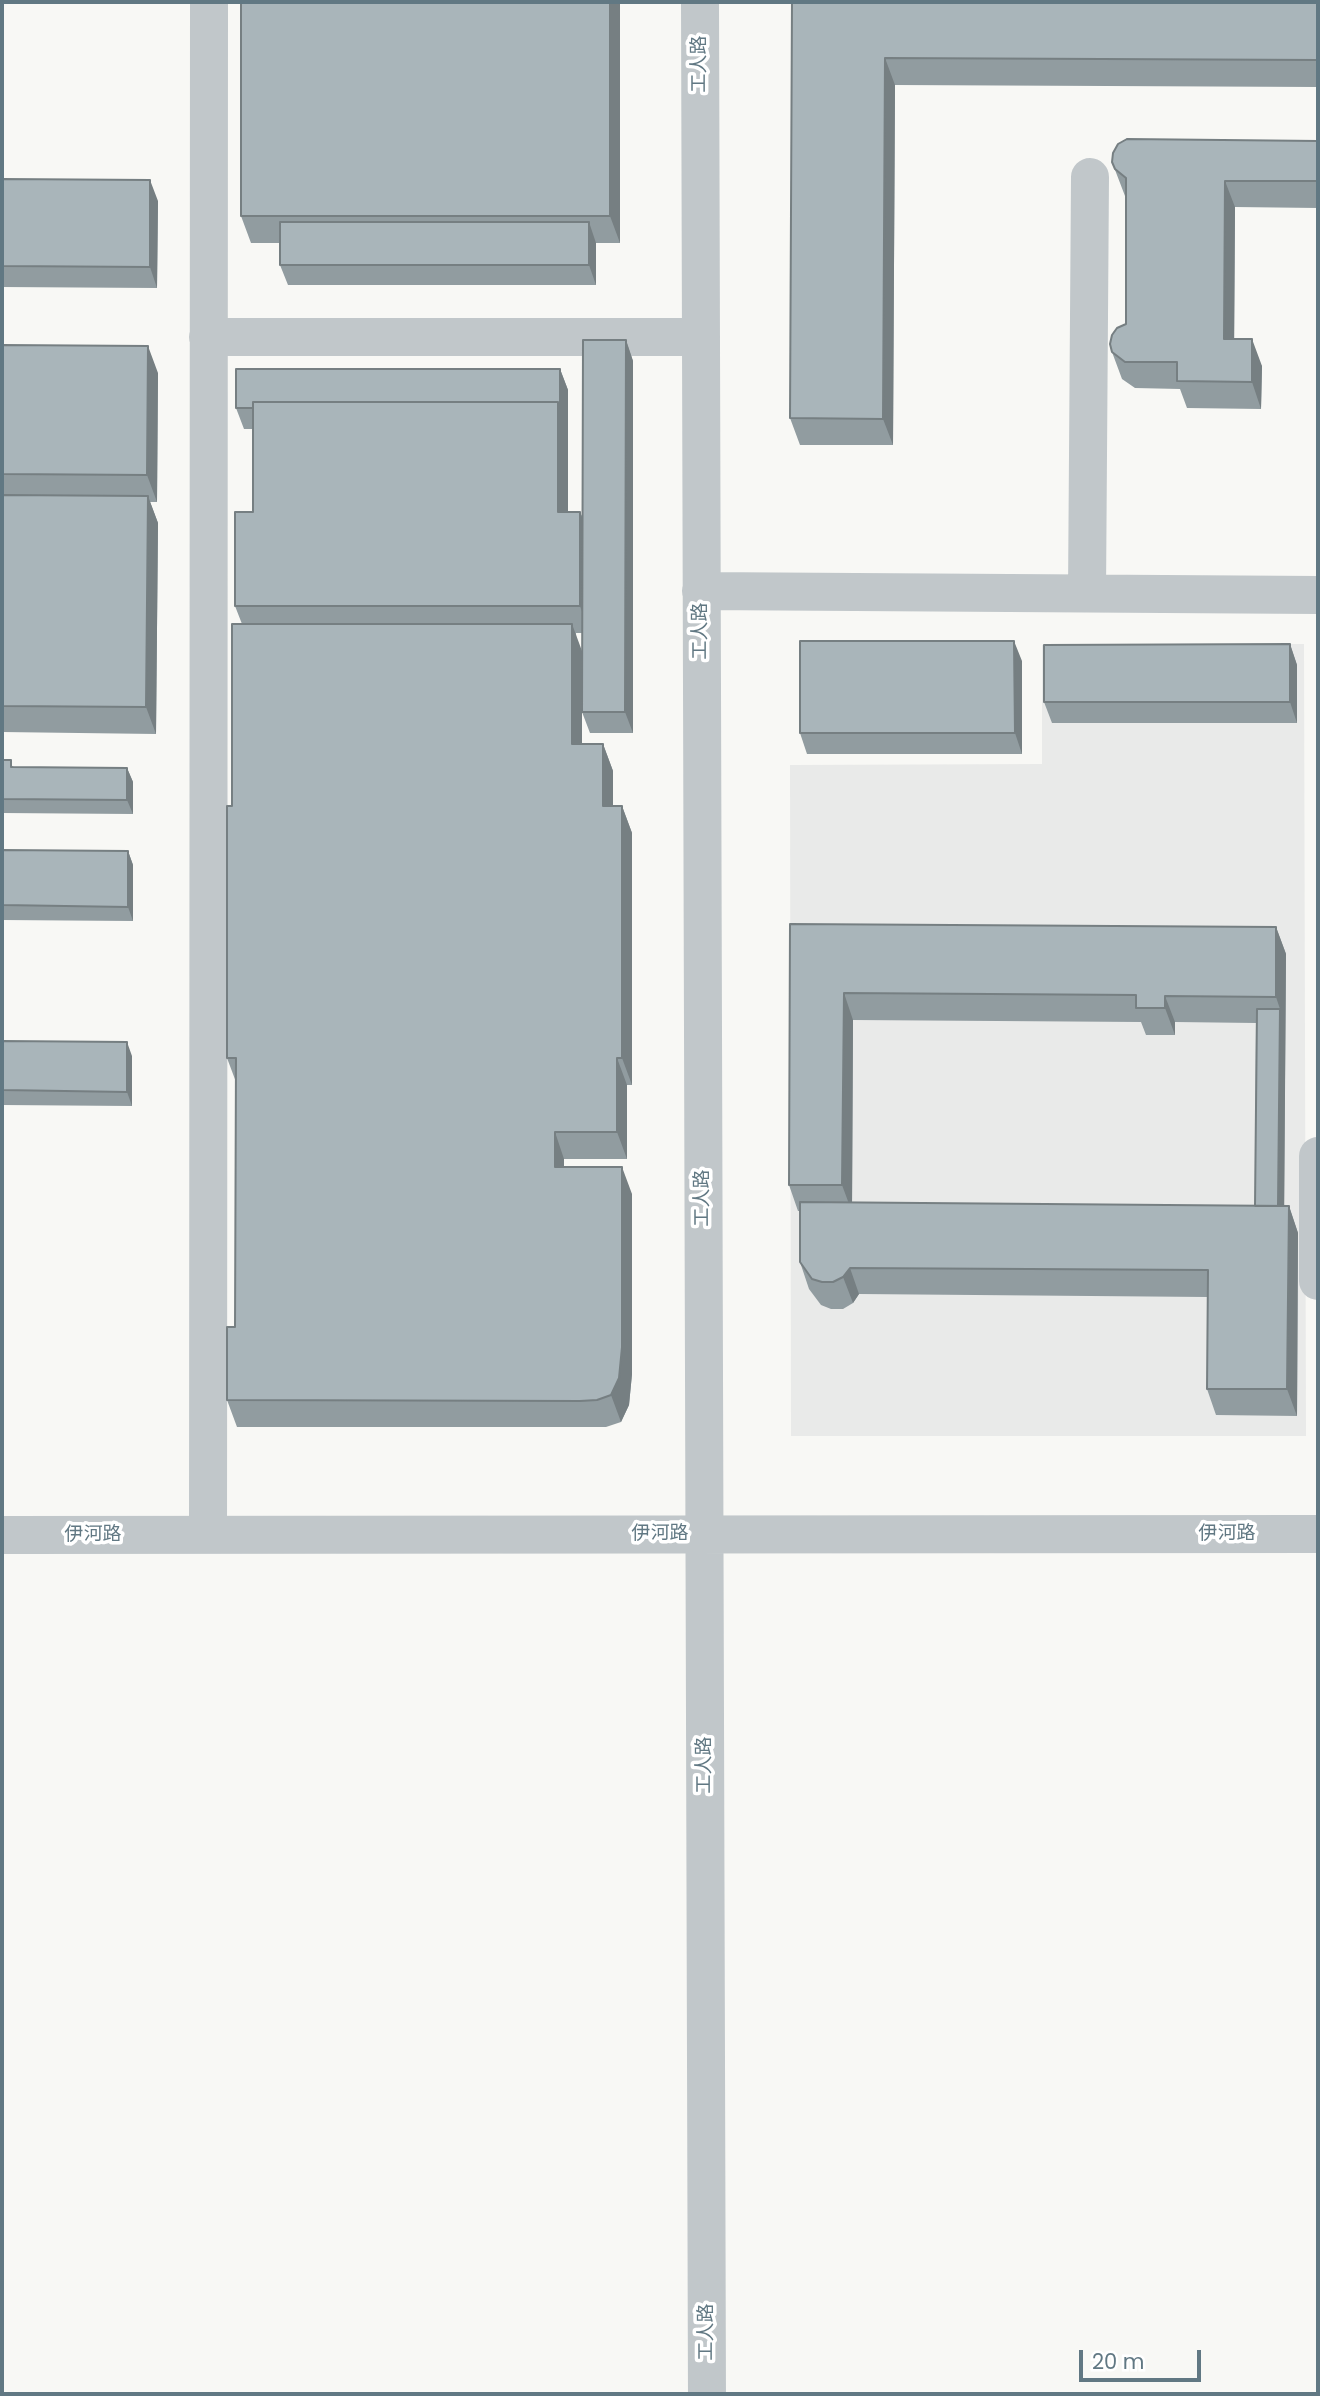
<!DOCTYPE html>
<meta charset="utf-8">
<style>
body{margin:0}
#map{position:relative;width:1320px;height:2396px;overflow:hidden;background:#f8f8f5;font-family:Poppins,sans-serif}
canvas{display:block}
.frame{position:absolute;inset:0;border:4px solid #617883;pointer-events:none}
.scale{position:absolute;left:1079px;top:2350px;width:122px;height:32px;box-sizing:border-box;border:4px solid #617883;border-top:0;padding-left:9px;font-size:21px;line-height:24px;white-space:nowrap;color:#617883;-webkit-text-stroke:5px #fff;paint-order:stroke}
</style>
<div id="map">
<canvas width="1320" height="2396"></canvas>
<div class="frame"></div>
<div class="scale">20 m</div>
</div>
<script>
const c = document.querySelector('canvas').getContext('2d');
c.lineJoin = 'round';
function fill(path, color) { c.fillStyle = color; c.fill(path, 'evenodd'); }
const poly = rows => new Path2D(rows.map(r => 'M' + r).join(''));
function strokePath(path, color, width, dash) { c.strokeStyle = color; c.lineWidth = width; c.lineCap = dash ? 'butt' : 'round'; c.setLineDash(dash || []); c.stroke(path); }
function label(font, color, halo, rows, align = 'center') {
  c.font = font + ' Poppins,"Noto Sans SC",sans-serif'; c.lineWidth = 7; c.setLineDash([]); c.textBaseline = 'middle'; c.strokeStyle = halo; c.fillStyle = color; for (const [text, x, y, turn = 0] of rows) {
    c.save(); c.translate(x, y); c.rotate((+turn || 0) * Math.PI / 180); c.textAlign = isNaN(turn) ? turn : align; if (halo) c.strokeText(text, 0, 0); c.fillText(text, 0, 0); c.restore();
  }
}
fill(poly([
 [1304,644,1306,1436,791,1436,790,765,1042,764,1042,645]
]), '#e9eae9');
strokePath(poly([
 [700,2,707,2394],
 [208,337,701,337],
 [701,591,1318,595],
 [1087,593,1090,177],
 [1318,1156,1318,1281],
 [2,1535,1318,1534],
 [208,1535,209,2]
]), '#c1c7ca', 38);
fill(poly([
 [620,2,620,243,596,243,596,285,288,285,280,265,280,243,251,243,241,216],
 [792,2,1318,2,1318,87,895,85,893,445,800,445,790,418],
 [1318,141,1318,208,1235,207,1234,339,1262,366,1261,409,1187,408,1180,389,1135,388,1122,379,1112,352,1126,324,1126,197,1125,196,1112,162],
 [2,179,158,201,157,288,2,287],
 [626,340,633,361,633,733,590,733,582,712,583,633,576,633,582,744,603,744,613,771,613,806,622,806,632,833,632,1085,627,1085,627,1159,564,1159,564,1167,632,1194,632,1374,629,1405,621,1422,606,1427,237,1427,227,1400,235,1327,236,1082,227,1058,232,806,242,624,235,606,253,512,253,429,244,429,236,408,560,369,568,390,568,512,580,512,583,518],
 [2,345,158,373,157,502,150,502,158,523,156,734,2,732],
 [1290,644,1297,665,1297,723,1052,723,1044,702],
 [1022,661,1022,754,807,754,800,733],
 [2,760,14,767,127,768,133,782,133,814,2,813],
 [2,850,128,851,133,865,133,921,2,920],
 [790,924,1276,927,1286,954,1284,1206,1289,1206,1298,1233,1297,1416,1216,1415,1207,1389,1207,1297,859,1294,853,1303,843,1309,831,1309,821,1305,809,1289,800,1262,800,1211,798,1211,789,1185],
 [853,1020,1141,1022,1146,1035,1175,1035,1175,1022,1256,1023,1255,1206,852,1203],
 [2,1041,132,1056,132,1106,2,1105]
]), '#919ca0');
fill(poly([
 [610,2,620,2,620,243,610,216],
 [885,58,895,85,893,445,883,419],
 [150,180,158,201,157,288,150,267],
 [1225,181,1235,207,1234,366,1224,339],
 [589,222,596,243,596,285,589,265],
 [1252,339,1262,366,1261,409,1252,382],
 [626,340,633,361,633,733,625,712],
 [148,346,158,373,157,502,147,475],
 [560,369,568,390,568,538,558,512,558,402],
 [148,496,158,523,156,734,146,707],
 [580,512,590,538,590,633,580,606],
 [572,624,582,651,582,771,572,744],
 [1014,641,1022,661,1022,754,1015,733],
 [1290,644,1297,665,1297,723,1290,702],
 [603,744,613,771,613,833,603,806],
 [127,768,133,782,133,814,127,800],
 [622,806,632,833,632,1085,622,1058],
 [128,851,133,865,133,921,128,907],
 [1276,927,1286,954,1284,1233,1278,1218,1280,1009,1276,997],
 [844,993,853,1020,852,1212,842,1185],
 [1165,996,1175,1022,1175,1035,1165,1008],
 [127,1042,132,1056,132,1106,127,1092],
 [617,1058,627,1085,627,1159,617,1132],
 [555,1132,564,1159,564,1194,555,1167],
 [622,1167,632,1194,632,1374,629,1405,621,1422,611,1395],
 [1289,1206,1298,1233,1297,1416,1287,1389],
 [850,1268,859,1294,853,1303,843,1277]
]), '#767f82');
const building = poly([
 [241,2,610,2,610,216,241,216,241,2],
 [792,2,1318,2,1318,60,885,58,883,419,790,418,792,2],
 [1127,139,1318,141,1318,181,1225,181,1224,339,1252,339,1252,382,1177,381,1177,362,1125,362,1112,352,1110,344,1112,335,1117,328,1126,324,1126,178,1115,169,1112,162,1113,153,1118,144,1127,139],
 [2,179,150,180,150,267,2,266,2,179],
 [280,222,589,222,589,265,280,265,280,222],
 [583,340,626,340,625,712,582,712,583,340],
 [2,345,148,346,147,475,2,474,2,345],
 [236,369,560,369,560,408,558,402,253,402,253,408,236,408,236,369],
 [253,402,558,402,558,512,580,512,580,606,235,606,235,512,253,512,253,402],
 [2,495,148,496,146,707,2,706,2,495],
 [232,624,572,624,572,744,603,744,603,806,622,806,622,1058,617,1058,617,1132,555,1132,555,1167,622,1167,622,1347,619,1378,611,1395,597,1400,580,1401,227,1400,227,1327,235,1327,236,1058,227,1058,227,806,232,806,232,624],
 [800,641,1014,641,1015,733,800,733,800,641],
 [1290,644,1290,702,1044,702,1044,645,1290,644],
 [2,760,11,760,11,767,127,768,127,800,2,799,2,760],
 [2,850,128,851,128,907,2,905,2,850],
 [790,924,1276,927,1276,997,1165,996,1165,1008,1136,1008,1136,995,844,993,842,1185,789,1185,790,924],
 [1257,1009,1280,1009,1278,1206,1255,1206,1257,1009],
 [2,1041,127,1042,127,1092,2,1090,2,1041],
 [800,1202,1289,1206,1287,1389,1207,1389,1208,1270,850,1268,843,1277,833,1282,822,1282,812,1279,800,1262,800,1202]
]);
fill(building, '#a9b5ba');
strokePath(building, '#767f82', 2);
label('19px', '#617883', '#fff', [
 ["工人路",700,64,-90],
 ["工人路",701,631,-90],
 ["工人路",703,1198,-90],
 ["伊河路",660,1534],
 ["伊河路",1227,1534],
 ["伊河路",93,1535],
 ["工人路",705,1765,-90],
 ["工人路",707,2332,-90]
]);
</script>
